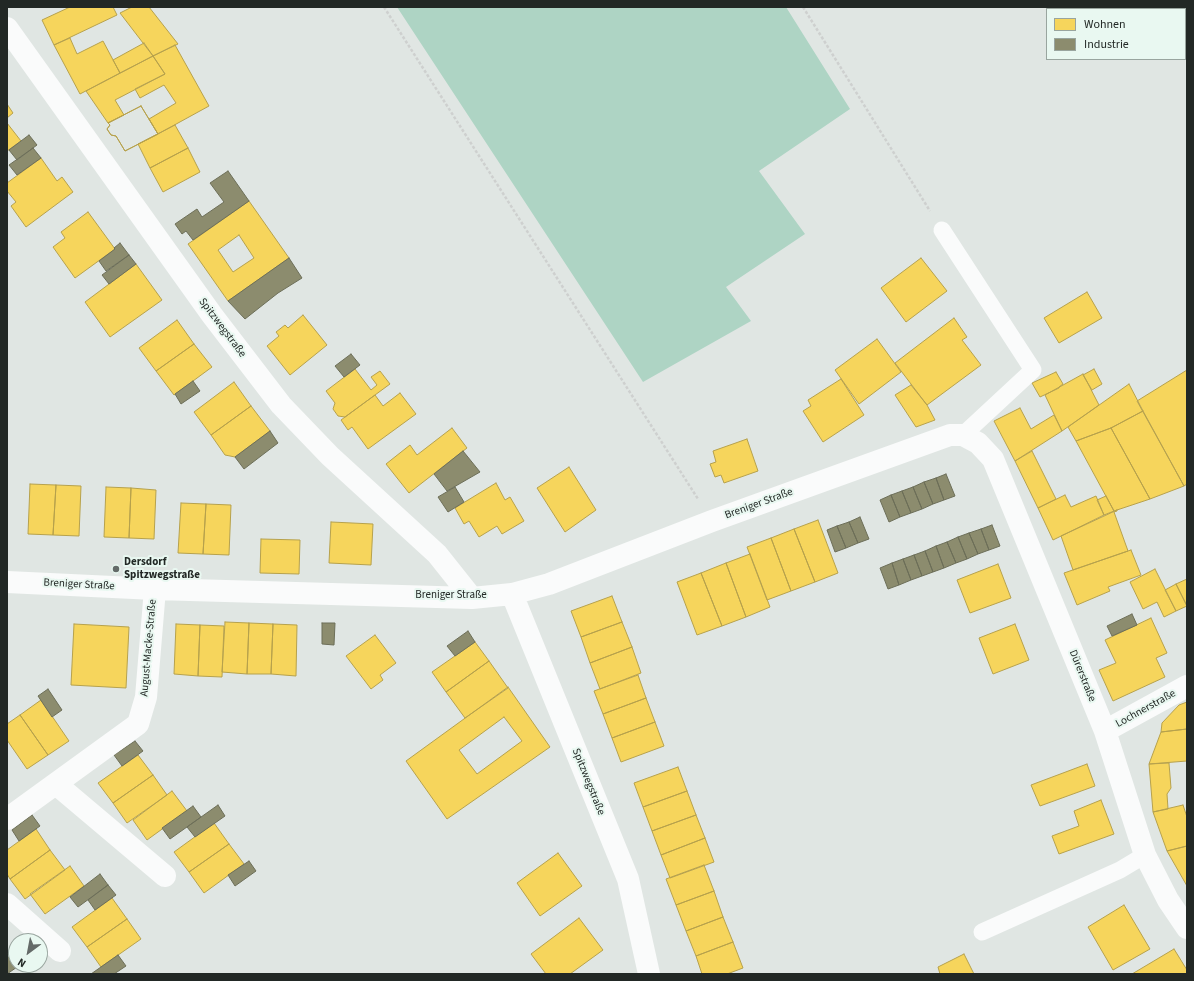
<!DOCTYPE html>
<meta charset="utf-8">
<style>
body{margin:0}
#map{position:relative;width:1194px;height:981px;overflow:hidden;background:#e0e6e3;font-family:"Source Sans 3",sans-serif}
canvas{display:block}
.frame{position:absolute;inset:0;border:8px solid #222825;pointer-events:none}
.legend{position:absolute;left:1046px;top:8px;width:140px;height:52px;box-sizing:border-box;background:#e9f8f1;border:1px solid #99a59f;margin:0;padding:5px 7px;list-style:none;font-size:12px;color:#222825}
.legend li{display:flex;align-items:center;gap:8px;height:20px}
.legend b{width:20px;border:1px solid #99a59f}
.north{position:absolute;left:8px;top:933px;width:40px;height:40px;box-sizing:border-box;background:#e9f8f1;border:1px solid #99a59f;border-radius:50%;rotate:212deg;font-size:11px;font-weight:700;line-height:16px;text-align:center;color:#222825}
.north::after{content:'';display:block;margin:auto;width:14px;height:18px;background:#646a68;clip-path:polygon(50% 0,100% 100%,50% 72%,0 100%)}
</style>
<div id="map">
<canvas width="1194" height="981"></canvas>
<div class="frame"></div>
<ul class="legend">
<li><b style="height:11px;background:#f6d55c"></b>Wohnen</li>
<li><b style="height:11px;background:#8c8c6e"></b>Industrie</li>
</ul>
<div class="north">N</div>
</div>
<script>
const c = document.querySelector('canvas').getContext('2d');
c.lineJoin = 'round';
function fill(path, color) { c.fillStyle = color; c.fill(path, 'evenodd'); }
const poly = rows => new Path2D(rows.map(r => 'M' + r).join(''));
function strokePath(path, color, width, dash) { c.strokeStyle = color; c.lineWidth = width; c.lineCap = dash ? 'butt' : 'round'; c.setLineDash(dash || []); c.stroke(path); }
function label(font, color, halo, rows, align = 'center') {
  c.font = font + ' "Source Sans 3",sans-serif'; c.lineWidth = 4; c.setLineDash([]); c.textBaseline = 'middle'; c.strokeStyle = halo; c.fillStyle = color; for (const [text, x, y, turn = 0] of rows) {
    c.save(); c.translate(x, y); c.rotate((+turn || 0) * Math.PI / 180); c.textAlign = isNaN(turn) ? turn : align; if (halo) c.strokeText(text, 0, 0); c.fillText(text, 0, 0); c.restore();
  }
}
fill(poly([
 [397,7,786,7,850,109,759,171,805,234,726,287,751,321,643,382]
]), '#aed4c4');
const homes = poly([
 [70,7,113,7,117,15,54,45,42,20,70,7],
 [132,7,149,7,178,44,153,56,120,13,132,7],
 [70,38,77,54,103,41,120,73,80,94,54,45,70,38],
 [144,43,153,56,120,73,113,60,144,43],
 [175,45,209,106,158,134,149,119,176,103,164,85,140,98,135,89,165,74,153,56,175,45],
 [153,56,165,74,115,100,124,115,108,123,86,91,153,56],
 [7,104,13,113,7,118,7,104],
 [141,106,158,134,125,151,116,136,111,135,107,129,110,125,108,123,141,106],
 [141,106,158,134,125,151,116,136,111,135,107,129,110,125,108,123,141,106],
 [7,123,21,141,7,151,7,123],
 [175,125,188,148,150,168,138,144,175,125],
 [188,148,200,172,163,192,150,168,188,148],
 [41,158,57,181,62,177,73,192,26,227,11,206,16,202,7,191,7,183,41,158],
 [249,201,289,258,228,301,188,244,249,201],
 [239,235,254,258,233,272,218,250,239,235],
 [88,212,115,249,75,278,53,247,65,238,61,232,88,212],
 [921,258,947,291,906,322,881,288,921,258],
 [136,264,162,300,110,337,85,302,136,264],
 [1087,292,1102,318,1059,343,1044,318,1087,292],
 [303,315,327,345,290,375,267,346,279,336,276,332,285,325,288,328,303,315],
 [954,318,967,337,962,340,981,365,927,405,895,363,954,318],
 [177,320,194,344,156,371,139,348,177,320],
 [877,339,901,372,859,404,835,370,877,339],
 [194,344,212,367,174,395,156,371,194,344],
 [355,369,371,390,377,385,371,377,380,371,390,384,345,417,338,416,333,409,335,403,326,391,355,369],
 [1094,369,1102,384,1092,390,1083,375,1094,369],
 [1187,370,1187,484,1184,486,1137,401,1187,370],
 [1056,372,1063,384,1059,387,1059,388,1040,397,1032,383,1056,372],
 [1083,374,1099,405,1062,431,1045,395,1083,374],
 [841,379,864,415,823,442,803,411,811,406,808,400,841,379],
 [234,382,251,406,211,435,194,412,234,382],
 [1129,384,1143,411,1111,428,1076,441,1068,427,1129,384],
 [911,385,927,405,935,420,916,427,895,395,911,385],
 [400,393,416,414,368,449,352,427,348,430,341,420,375,395,383,406,400,393],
 [251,406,270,431,235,457,225,455,211,435,251,406],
 [1020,408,1031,429,1054,415,1062,431,1015,461,994,421,1020,408],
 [1143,411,1184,486,1150,499,1111,428,1143,411],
 [452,428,467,448,409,493,386,464,410,445,417,455,452,428],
 [1111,428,1150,499,1114,511,1076,441,1111,428],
 [747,439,758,471,724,483,721,475,715,477,710,464,716,462,713,451,747,439],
 [1032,451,1056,499,1038,508,1015,461,1032,451],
 [569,467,596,510,565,532,537,488,569,467],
 [496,483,505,500,510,497,524,521,502,534,497,526,479,537,469,521,464,524,455,508,496,483],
 [30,484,56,485,53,535,28,534,30,484],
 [56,485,81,486,79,536,53,535,56,485],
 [106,487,131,488,129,538,104,537,106,487],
 [131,488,156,490,154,539,129,538,131,488],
 [1065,495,1071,507,1096,496,1104,515,1053,540,1038,508,1065,495],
 [1106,496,1114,511,1104,515,1097,500,1106,496],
 [181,503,206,504,203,554,178,553,181,503],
 [206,504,231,505,229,555,203,554,206,504],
 [1117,510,1117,511,1114,512,1128,551,1073,570,1061,536,1117,510],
 [818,520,838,573,815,582,794,529,818,520],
 [331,522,373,524,371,565,329,563,331,522],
 [794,529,815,582,791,591,771,538,794,529],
 [771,538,791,591,767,600,747,547,771,538],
 [261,539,300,540,299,574,260,573,261,539],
 [1131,550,1141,575,1108,587,1110,591,1077,605,1064,573,1131,550],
 [750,554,770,607,746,617,726,563,750,554],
 [726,563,746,617,722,626,701,573,726,563],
 [998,564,1011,598,970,613,957,580,998,564],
 [1155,569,1176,611,1164,617,1157,602,1143,609,1130,582,1155,569],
 [701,573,722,626,697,635,677,582,701,573],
 [1187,579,1187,606,1176,584,1187,579],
 [1176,584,1187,606,1176,611,1165,590,1176,584],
 [612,596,622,622,581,637,571,611,612,596],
 [1151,618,1167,653,1156,658,1165,677,1113,701,1099,670,1116,663,1105,640,1151,618],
 [225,622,249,623,247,674,222,672,225,622],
 [622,622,632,647,590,663,581,637,622,622],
 [249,623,273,624,271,674,247,674,249,623],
 [74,624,129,627,126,688,71,685,74,624],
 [176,624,200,625,198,676,174,674,176,624],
 [273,624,297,625,296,676,271,674,273,624],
 [1015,624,1029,660,993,674,979,638,1015,624],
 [200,625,224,626,222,677,198,676,200,625],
 [375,635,396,663,380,675,383,680,371,689,346,656,375,635],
 [475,642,489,661,446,692,432,672,475,642],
 [632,647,641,673,600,689,590,663,632,647],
 [489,661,508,688,465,718,446,692,489,661],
 [638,675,646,698,603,714,594,691,638,675],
 [508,687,550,747,447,819,406,761,508,687],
 [504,717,522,741,477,774,459,750,504,717],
 [646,698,655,722,612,738,603,714,646,698],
 [41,700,69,741,48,755,20,715,41,700],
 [1187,702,1187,729,1161,732,1162,723,1179,705,1187,702],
 [20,715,48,755,27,769,7,740,7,724,20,715],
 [655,722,664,746,621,762,612,738,655,722],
 [1187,729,1187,761,1149,764,1161,732,1187,729],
 [138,755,153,775,113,803,98,783,138,755],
 [1169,763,1171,788,1167,794,1168,809,1153,812,1149,764,1169,763],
 [1087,764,1095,786,1040,806,1031,785,1087,764],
 [678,767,687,791,643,807,634,783,678,767],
 [153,775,167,795,127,823,113,803,153,775],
 [172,791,187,811,147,840,133,820,172,791],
 [687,791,696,815,652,831,643,807,687,791],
 [1101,800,1114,834,1059,854,1052,836,1079,826,1074,811,1101,800],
 [1183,805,1187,817,1187,846,1167,851,1153,812,1183,805],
 [696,815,705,838,661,855,652,831,696,815],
 [214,823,229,844,189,872,174,852,214,823],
 [36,829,50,850,10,879,7,874,7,850,36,829],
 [705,838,714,862,670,878,661,855,705,838],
 [229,844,244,864,204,893,189,872,229,844],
 [1187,846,1187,886,1167,851,1187,846],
 [50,850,65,870,25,899,10,879,50,850],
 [558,853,582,886,540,916,517,883,558,853],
 [704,865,714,891,676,905,666,879,704,865],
 [70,866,84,886,45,914,30,894,70,866],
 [714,891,723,917,686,931,676,905,714,891],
 [112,898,127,919,87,947,72,927,112,898],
 [1124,905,1150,949,1113,970,1088,927,1124,905],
 [723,917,733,942,696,956,686,931,723,917],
 [579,918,603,950,570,974,546,974,531,954,579,918],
 [127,919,141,939,101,967,87,947,127,919],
 [733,942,743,968,727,974,702,974,696,956,733,942],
 [1174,949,1187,970,1187,974,1132,974,1174,949],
 [964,954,974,974,940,974,938,967,964,954]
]);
fill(homes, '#f6d55c');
strokePath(homes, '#b6a14c', 1);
const industry = poly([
 [29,135,37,145,17,160,9,150,29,135],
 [33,148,41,158,17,175,9,165,33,148],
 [228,171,249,201,193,240,186,231,182,234,175,224,197,209,202,217,224,202,210,183,228,171],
 [120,243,129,255,106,271,99,261,115,249,114,248,120,243],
 [129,255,136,264,109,284,102,275,129,255],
 [289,258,302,278,278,293,245,319,228,301,289,258],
 [351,354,360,365,344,377,335,366,351,354],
 [193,381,200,391,181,404,175,394,193,381],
 [270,431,278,443,244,469,235,457,270,431],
 [463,451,480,472,447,491,434,474,463,451],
 [946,474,955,496,944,500,936,478,946,474],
 [936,478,944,500,933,504,924,482,936,478],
 [924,482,933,504,922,509,913,487,924,482],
 [455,487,464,502,448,512,438,497,455,487],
 [913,487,922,509,911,513,902,491,913,487],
 [902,491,911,513,900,517,891,495,902,491],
 [891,495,900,517,889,522,880,500,891,495],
 [860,517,869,539,858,543,849,522,860,517],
 [849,522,858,543,846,548,837,526,849,522],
 [992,525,1000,546,989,550,981,529,992,525],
 [837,526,846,548,835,552,827,530,837,526],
 [981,529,989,550,978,554,969,533,981,529],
 [969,533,978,554,967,559,958,537,969,533],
 [958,537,967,559,956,563,947,542,958,537],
 [947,542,956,563,944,568,936,546,947,542],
 [936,546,944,568,933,572,925,551,936,546],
 [925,551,933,572,922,576,914,555,925,551],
 [914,555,922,576,911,580,903,559,914,555],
 [903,559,911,580,899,585,892,563,903,559],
 [892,563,899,585,888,589,880,568,892,563],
 [1132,614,1137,625,1112,636,1107,626,1132,614],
 [322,623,335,623,334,645,322,644,322,623],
 [468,631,475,642,455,656,447,646,468,631],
 [48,689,62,710,52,717,38,696,48,689],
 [135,741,143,751,122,766,114,755,135,741],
 [218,805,225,816,195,837,187,827,218,805],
 [193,806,201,817,170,839,162,828,193,806],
 [32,815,40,826,19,841,12,830,32,815],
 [249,861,256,871,235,886,228,875,249,861],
 [100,874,108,885,78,907,70,897,100,874],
 [108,885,116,895,95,910,88,900,108,885],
 [15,953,16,965,20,965,7,974,7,958,15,953],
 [118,955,126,966,114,974,91,974,118,955]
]);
fill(industry, '#8c8c6e');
strokePath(industry, '#6c6e58', 1);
strokePath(poly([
 [384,7,698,499],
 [803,7,930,211]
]), '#ced0cf', 2.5, [3, 2]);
strokePath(poly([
 [942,230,1033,370,963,435],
 [982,932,1120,870,1145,855]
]), '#fafbfb', 17);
strokePath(poly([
 [7,28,212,315,281,405,330,456,437,554,472,598],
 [7,582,155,589,472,598,512,594,549,584,712,521,950,435,963,435,978,443,993,459,1105,731,1145,855,1168,900,1187,928],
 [512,594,628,879,649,974],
 [1105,731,1187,686],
 [56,784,165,876],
 [7,819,138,724,146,697,155,589],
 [7,904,60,951]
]), '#fafbfb', 22);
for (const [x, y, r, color] of [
 [116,569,4,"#646a68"]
]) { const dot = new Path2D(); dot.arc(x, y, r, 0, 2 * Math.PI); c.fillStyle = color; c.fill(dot); strokePath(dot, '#e9f8f1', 1.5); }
label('11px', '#222825', '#e9f8f1', [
 ["Spitzwegstraße",222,328,53],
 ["Breniger Straße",759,504,-20],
 ["Breniger Straße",79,585,3],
 ["Breniger Straße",451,596],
 ["August-Macke-Straße",149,648,-85],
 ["Dürerstraße",1082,676,68],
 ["Lochnerstraße",1146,709,-29],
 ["Spitzwegstraße",588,782,68]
]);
label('bold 11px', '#222825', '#e9f8f1', [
 ["Dersdorf",124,563],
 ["Spitzwegstraße",124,576]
], 'left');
</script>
